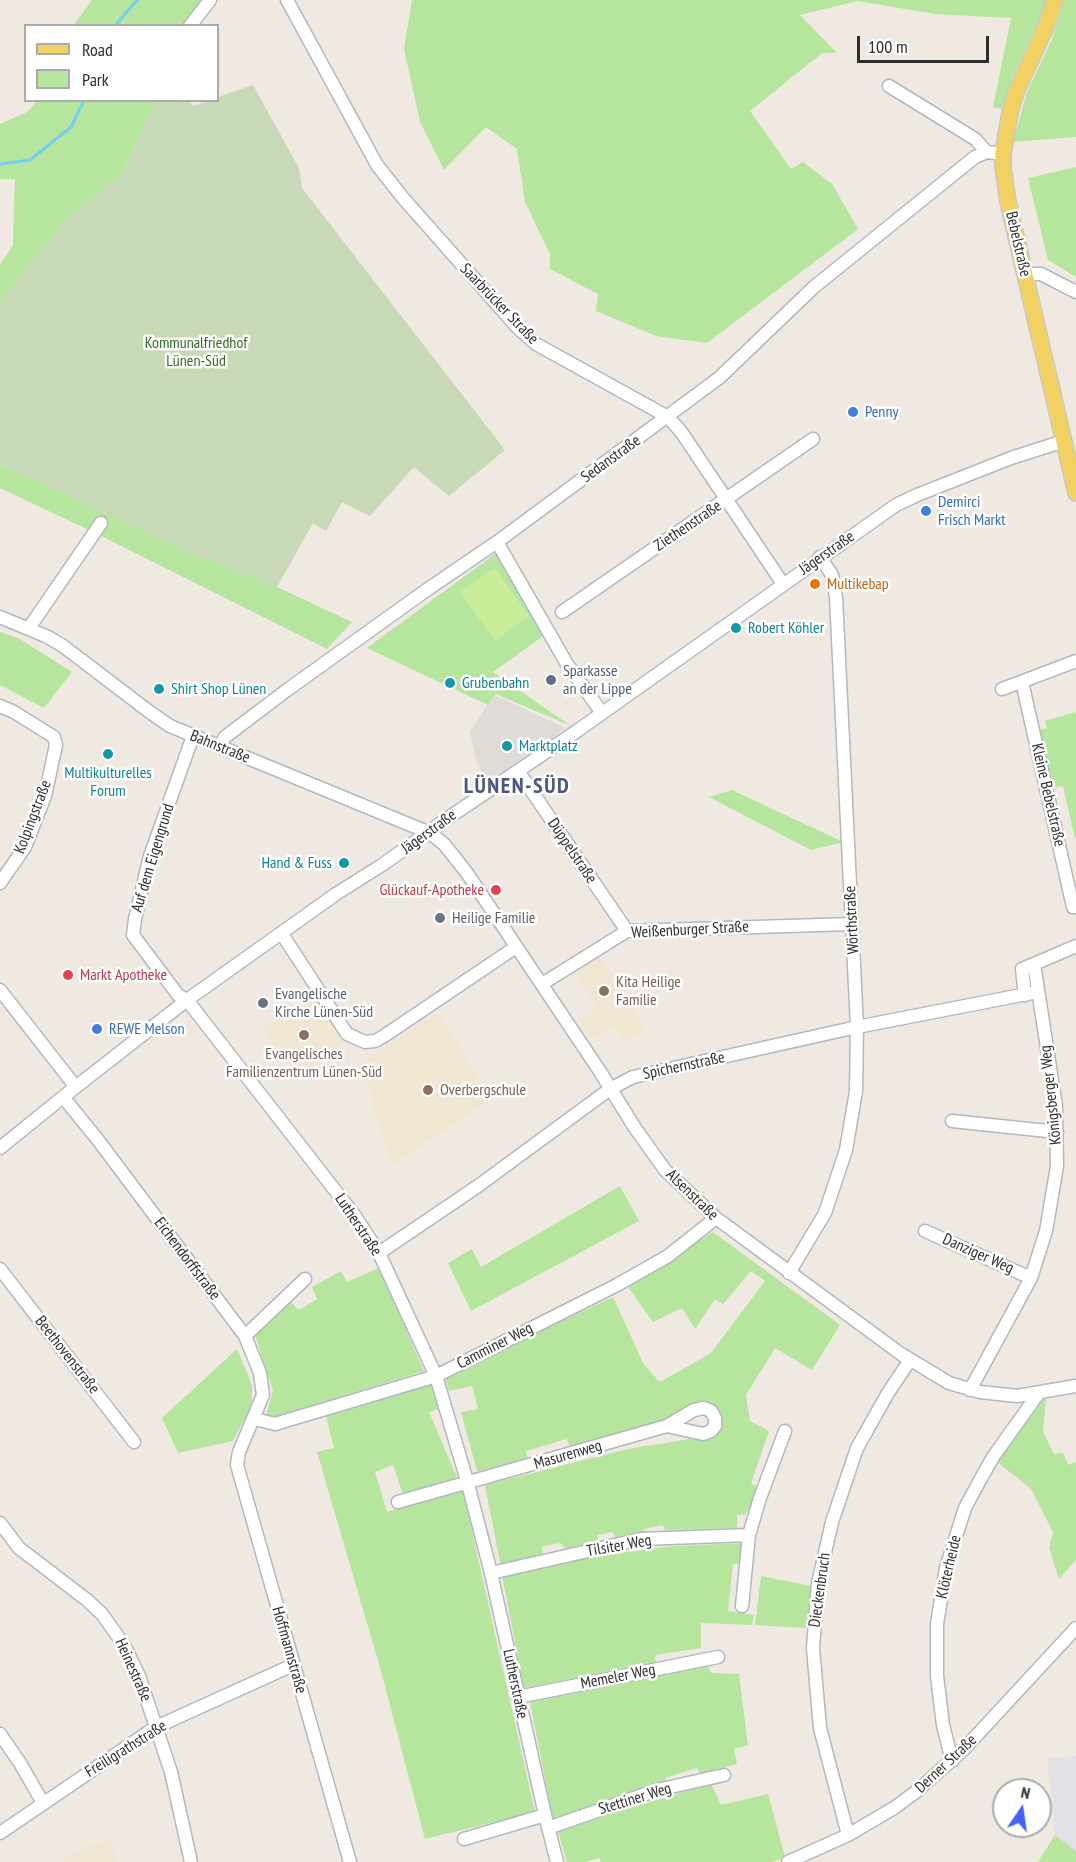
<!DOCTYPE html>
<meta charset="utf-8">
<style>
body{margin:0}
#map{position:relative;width:1076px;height:1862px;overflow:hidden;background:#efe9e1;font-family:"PT Sans Narrow",sans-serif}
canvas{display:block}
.legend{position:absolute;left:24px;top:24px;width:195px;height:78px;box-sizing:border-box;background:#fff;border:2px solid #ababab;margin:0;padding:8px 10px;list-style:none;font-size:18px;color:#2e2e2e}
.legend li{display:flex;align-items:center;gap:12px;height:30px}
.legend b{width:30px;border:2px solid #ababab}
.north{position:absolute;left:992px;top:1778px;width:60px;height:60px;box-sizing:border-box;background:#fff;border:2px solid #ababab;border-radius:50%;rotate:13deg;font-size:16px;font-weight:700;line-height:24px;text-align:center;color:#2e2e2e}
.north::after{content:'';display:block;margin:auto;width:21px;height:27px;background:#4264fb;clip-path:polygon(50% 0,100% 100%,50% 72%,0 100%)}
.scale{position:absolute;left:857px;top:36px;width:132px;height:27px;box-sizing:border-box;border:3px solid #2e2e2e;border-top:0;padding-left:8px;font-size:18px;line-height:21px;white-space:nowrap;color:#2e2e2e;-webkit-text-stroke:4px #fff;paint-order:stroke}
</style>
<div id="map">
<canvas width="1076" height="1862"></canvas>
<ul class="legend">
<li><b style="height:8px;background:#f2d163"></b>Road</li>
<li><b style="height:16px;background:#b6e59e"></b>Park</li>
</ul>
<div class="north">N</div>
<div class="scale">100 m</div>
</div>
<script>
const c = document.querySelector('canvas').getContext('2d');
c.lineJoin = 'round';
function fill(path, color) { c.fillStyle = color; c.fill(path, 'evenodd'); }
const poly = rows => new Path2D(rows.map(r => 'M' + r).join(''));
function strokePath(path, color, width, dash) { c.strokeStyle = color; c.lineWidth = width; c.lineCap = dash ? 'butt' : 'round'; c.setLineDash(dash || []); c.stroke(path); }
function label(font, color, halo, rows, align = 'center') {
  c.font = font + ' "PT Sans Narrow",sans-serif'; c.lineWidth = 5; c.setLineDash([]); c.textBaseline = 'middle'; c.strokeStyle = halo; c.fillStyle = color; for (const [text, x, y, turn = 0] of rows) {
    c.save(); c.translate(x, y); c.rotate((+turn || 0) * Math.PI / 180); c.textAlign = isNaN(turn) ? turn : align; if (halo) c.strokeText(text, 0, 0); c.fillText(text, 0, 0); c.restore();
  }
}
fill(poly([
 [1076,1756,1076,1851,1055,1835,1047,1758]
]), '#e3e1e8');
fill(poly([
 [600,957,646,1028,624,1042,613,1026,590,1040,578,1022,597,1009,575,974],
 [314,994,345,1041,298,1075,262,1030],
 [438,1013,492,1098,391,1166,367,1082,356,1066],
 [111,1839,117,1862,60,1862,83,1847]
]), '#f0e6d1');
fill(poly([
 [92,0,202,0,183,25,73,26],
 [412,0,1049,0,1013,76,1003,109,993,107,1011,18,935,14,858,1,800,15,837,53,822,53,750,111,791,169,803,162,832,184,858,229,707,343,656,336,596,311,598,294,550,269,550,254,525,202,517,149,486,127,444,170,420,122,404,49],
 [1064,0,1076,0,1076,137,1013,142,1027,92,1052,39],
 [37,101,156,101,122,173,64,221,7,292,0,304,0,265,13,245,15,179,0,179,0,124,27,112],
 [1076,167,1076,277,1048,260,1028,178],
 [0,464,184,550,277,587,352,622,327,649,91,531,0,488],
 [499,551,546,634,493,672,571,726,496,694,488,705,367,648],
 [0,632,18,638,72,672,44,708,0,685],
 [1076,712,1076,838,1075,839,1063,786,1054,787,1038,730,1047,728,1045,721],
 [732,790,843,842,811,850,709,797],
 [620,1186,639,1221,471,1311,448,1263,472,1249,481,1267],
 [713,1232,840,1325,812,1370,775,1348,746,1395,750,1421,769,1431,751,1483,758,1487,750,1509,744,1515,737,1514,737,1528,665,1530,663,1525,644,1529,644,1534,615,1537,613,1532,597,1535,598,1542,565,1549,561,1543,542,1546,543,1555,501,1567,485,1485,628,1449,702,1437,717,1432,716,1408,698,1404,665,1423,570,1447,567,1439,526,1451,528,1460,477,1471,461,1412,478,1409,472,1386,449,1391,445,1376,613,1297,644,1365,660,1382,711,1353,765,1281,751,1271,723,1304,715,1299,695,1329,682,1308,653,1322,628,1287],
 [379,1268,424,1371,274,1417,266,1415,273,1391,255,1335,288,1299,299,1310,317,1299,312,1287,341,1271,347,1282],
 [237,1349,252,1385,252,1405,233,1441,178,1453,162,1418],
 [433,1383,442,1408,429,1412,459,1482,403,1495,393,1465,375,1472,387,1512,463,1491,535,1812,425,1839,381,1671,317,1452,334,1448,326,1416],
 [1037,1399,1046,1399,1043,1432,1054,1454,1063,1453,1068,1465,1076,1462,1076,1560,1059,1579,1049,1548,1053,1532,1031,1489,996,1461],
 [745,1543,743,1563,733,1564,728,1611,754,1615,752,1625,701,1623,701,1648,655,1655,656,1662,524,1688,502,1576,602,1555,675,1546],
 [761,1576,811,1586,807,1628,755,1625],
 [708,1666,711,1673,739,1674,748,1745,734,1749,737,1764,700,1774,697,1768,665,1778,666,1784,553,1819,530,1702],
 [711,1784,721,1805,768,1794,785,1857,772,1862,601,1862,600,1858,585,1862,567,1862,557,1829],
 [1055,1835,1076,1851,1076,1862,1038,1862]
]), '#b6e59e');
fill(poly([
 [253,85,299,168,302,188,505,450,449,496,414,467,370,516,342,502,326,531,313,523,277,587,184,550,0,464,0,304,7,292,64,221,122,173,156,101,189,101,193,106,208,101,218,100,218,97]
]), '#c8d9b8');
fill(poly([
 [495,568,529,616,495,641,460,592]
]), '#c9ec9a');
fill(poly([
 [494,695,566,728,487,783,476,760,470,732]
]), '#dfdcd8');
strokePath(poly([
 [115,26,137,0],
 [0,164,30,160,71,127,84,100]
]), '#75cff0', 3);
const minor = poly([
 [287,0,377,165,403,198,518,328,536,344,668,417,682,433,783,584],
 [190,26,210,0],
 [889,86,975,139,987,152],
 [1025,274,1041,274,1076,292],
 [497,542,567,664,602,713],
 [562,612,813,439],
 [0,617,48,637,63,646,151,713,170,726,430,833,444,844,467,873,599,1070,635,1128,665,1170,716,1218,901,1354,949,1383,980,1392,1017,1396,1076,1386],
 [29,628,101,523],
 [1022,682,1073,907,1076,907],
 [1002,689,1076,661],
 [0,706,14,712,54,737,56,745,45,796,25,847,0,883],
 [193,736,150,856,135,919,133,935,178,995,187,1000,355,1216,379,1253,436,1376,468,1484,491,1573,545,1815,557,1862],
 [220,746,225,737,287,690,428,589,497,542,719,378,814,287,975,157,987,152,1003,154],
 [518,771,627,931],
 [282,934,347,1034,365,1042,375,1041,384,1036,516,947],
 [1034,964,1076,946],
 [542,984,627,931,852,924],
 [0,990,75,1086],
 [63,1097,98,1140,245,1336,260,1373,263,1395,239,1452,237,1465,350,1862],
 [952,1121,1057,1132],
 [0,1148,63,1097,187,1000,336,894,382,865,451,816,577,731,896,505,917,495,1011,458,1064,441],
 [925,1231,1031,1278],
 [379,1253,478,1186,610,1089,633,1077,857,1027,1037,992],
 [0,1269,134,1442],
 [789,1273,825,1213,846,1150,856,1091,857,1027,836,597,832,575,820,557],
 [245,1336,305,1279],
 [970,1390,1031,1278,1046,1231,1057,1166,1056,1106,1034,964,1022,969,1025,995],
 [255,1419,275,1424,436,1376,617,1285,668,1256,716,1218],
 [398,1502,667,1426,694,1410,704,1408,711,1411,715,1418,715,1426,711,1431,703,1434,667,1426],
 [0,1523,19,1548,87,1600,102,1614,124,1645,139,1676,171,1772,191,1862],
 [491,1573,641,1539,749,1535],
 [742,1606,749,1535,760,1498,785,1431],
 [518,1697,718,1657],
 [0,1734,20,1763,43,1803],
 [952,1761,943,1725,937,1676,937,1624,946,1568,965,1508,979,1482,993,1457,1038,1394],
 [548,1828,657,1790,724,1775],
 [0,1833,156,1727,293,1665],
 [848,1835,820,1728,813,1648,818,1583,832,1522,857,1448,888,1393,910,1360],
 [464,1839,545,1815],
 [788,1862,848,1835,894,1808,917,1791,964,1749,1076,1628]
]);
const major = poly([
 [1055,0,1045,29,1017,90,1010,112,1003,154,1003,167,1008,202,1076,493]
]);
strokePath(minor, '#b4b7c1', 15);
strokePath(major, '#c9c9c9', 18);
strokePath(minor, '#fff', 12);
strokePath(major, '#f2d163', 15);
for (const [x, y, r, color] of [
 [853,412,6,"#3f7fe0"],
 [926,511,6,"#3f7fe0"],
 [815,584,6,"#e8710a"],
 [736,628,6,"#0f9aa8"],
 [551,680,6,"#5c6f8a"],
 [450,683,6,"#0f9aa8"],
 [159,689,6,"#0f9aa8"],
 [507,746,6,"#0f9aa8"],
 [108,754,6,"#0f9aa8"],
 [344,863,6,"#0f9aa8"],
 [496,890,6,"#e0444e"],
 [440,918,6,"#6b7280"],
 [68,975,6,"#e0444e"],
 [604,991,6,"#8d6e63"],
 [263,1003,6,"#6b7280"],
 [97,1029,6,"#3f7fe0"],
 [304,1035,6,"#8d6e63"],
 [428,1090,6,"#8d6e63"]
]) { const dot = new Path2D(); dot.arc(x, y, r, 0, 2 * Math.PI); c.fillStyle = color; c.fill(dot); strokePath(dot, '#fff', 2); }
label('16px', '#2e2e2e', '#fff', [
 ["Bebelstraße",1018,244,77],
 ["Saarbrücker Straße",499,304,46],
 ["Sedanstraße",611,459,-36],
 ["Ziethenstraße",688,526,-34],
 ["Jägerstraße",827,553,-35],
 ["Bahnstraße",220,747,22],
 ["Kleine Bebelstraße",1048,795,77],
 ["Kolpingstraße",33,817,-69],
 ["Jägerstraße",429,832,-36],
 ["Düppelstraße",572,851,56],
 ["Auf dem Eigengrund",153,858,-73],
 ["Wörthstraße",852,920,-93],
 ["Weißenburger Straße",690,930,-3],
 ["Spichernstraße",684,1066,-12],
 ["Königsberger Weg",1051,1095,-96],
 ["Alsenstraße",692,1195,44],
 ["Lutherstraße",358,1225,56],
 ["Danziger Weg",978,1254,24],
 ["Eichendorffstraße",187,1259,53],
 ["Camminer Weg",495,1346,-27],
 ["Beethovenstraße",67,1355,52],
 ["Masurenweg",568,1455,-16],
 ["Tilsiter Weg",619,1546,-10],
 ["Klöterheide",949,1567,-77],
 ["Dieckenbruch",820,1590,-82],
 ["Hoffmannstraße",289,1650,74],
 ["Heinestraße",133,1670,66],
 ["Memeler Weg",618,1677,-11],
 ["Lutherstraße",515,1684,78],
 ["Freiligrathstraße",126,1749,-32],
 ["Derner Straße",946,1764,-43],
 ["Stettiner Weg",635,1799,-17]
]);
label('16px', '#2c6e1b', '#fff', [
 ["Kommunalfriedhof",196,343],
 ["Lünen-Süd",196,361]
]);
label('16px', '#366cbe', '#fff', [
 ["Penny",865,412],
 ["Demirci",938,502],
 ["Frisch Markt",938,520],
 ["REWE Melson",109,1029]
], 'left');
label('16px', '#c56008', '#fff', [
 ["Multikebap",827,584]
], 'left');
label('16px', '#0d838f', '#fff', [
 ["Robert Köhler",748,628],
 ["Grubenbahn",462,683],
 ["Shirt Shop Lünen",171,689],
 ["Marktplatz",519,746],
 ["Multikulturelles",108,773,"center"],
 ["Forum",108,791,"center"],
 ["Hand & Fuss",332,863,"right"]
], 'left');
label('16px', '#4e5e75', '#fff', [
 ["Sparkasse",563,671],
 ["an der Lippe",563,689]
], 'left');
label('16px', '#be3a42', '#fff', [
 ["Glückauf-Apotheke",484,890],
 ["Markt Apotheke",80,975,"left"]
], 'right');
label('16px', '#5b616d', '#fff', [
 ["Heilige Familie",452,918],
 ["Evangelische",275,994],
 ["Kirche Lünen-Süd",275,1012]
], 'left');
label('16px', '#785e54', '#fff', [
 ["Kita Heilige",616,982],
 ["Familie",616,1000],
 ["Evangelisches",304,1054,"center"],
 ["Familienzentrum Lünen-Süd",304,1072,"center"],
 ["Overbergschule",440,1090]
], 'left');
c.letterSpacing = '1.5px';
label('bold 22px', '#4d5680', '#fff', [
 ["LÜNEN-SÜD",517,787]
]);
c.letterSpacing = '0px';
</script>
